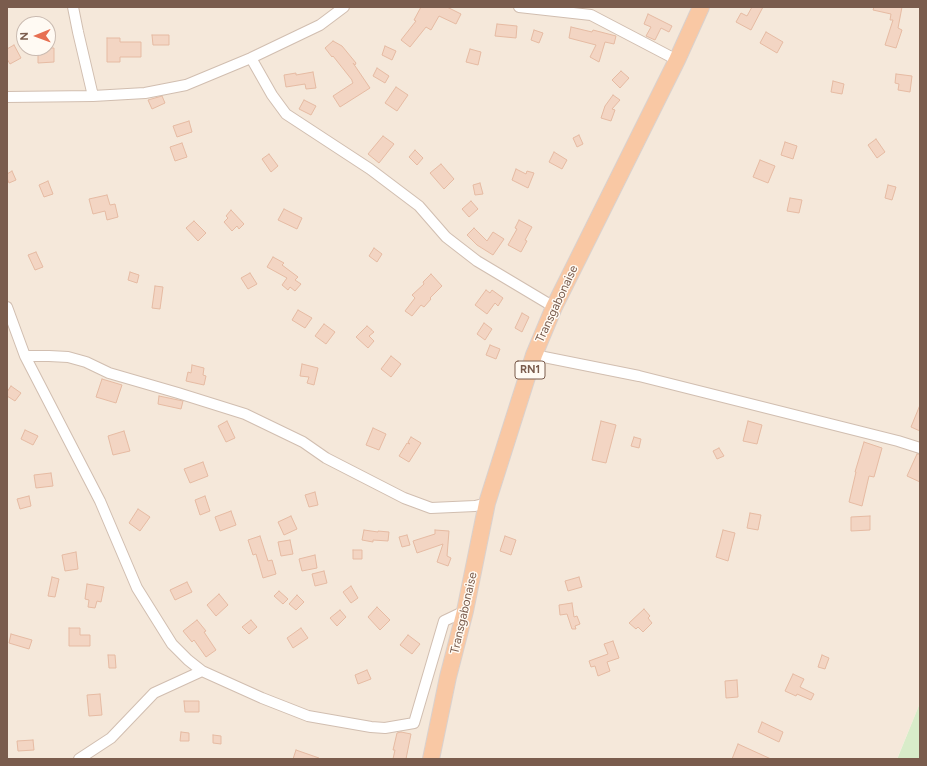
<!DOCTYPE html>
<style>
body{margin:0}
#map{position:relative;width:927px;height:766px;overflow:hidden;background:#fdf6ec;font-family:Figtree,sans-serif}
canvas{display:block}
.frame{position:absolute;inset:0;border:8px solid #7a5c4d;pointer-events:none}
.north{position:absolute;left:16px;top:16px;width:40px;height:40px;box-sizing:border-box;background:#fffaf3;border:1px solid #cabbb1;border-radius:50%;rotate:269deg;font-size:11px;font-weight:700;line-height:16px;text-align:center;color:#7a5c4d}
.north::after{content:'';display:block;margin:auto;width:14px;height:18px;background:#e76f51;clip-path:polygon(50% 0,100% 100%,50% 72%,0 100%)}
</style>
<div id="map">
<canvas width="927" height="766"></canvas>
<div class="frame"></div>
<div class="north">N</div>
</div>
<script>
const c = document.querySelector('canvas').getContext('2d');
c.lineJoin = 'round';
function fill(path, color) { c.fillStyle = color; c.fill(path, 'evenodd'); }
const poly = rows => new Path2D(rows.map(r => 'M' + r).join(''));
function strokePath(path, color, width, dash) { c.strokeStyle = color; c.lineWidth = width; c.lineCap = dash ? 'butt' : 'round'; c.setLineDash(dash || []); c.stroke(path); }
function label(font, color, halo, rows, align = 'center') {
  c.font = font + ' Figtree,sans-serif'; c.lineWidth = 3; c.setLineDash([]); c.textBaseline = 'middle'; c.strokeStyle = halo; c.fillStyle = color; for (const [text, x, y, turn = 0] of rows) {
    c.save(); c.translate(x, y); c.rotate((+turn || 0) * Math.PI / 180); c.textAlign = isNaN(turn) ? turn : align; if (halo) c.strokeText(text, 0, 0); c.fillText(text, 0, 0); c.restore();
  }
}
fill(poly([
 [7,7,920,7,920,703,897,759,7,759],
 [24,24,48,24,48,48,24,48]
]), '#f5e8da');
fill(poly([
 [920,703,920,759,897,759,898,757]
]), '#d8ecc9');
const building = poly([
 [421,7,447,7,461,14,456,24,439,16,431,30,426,27,410,47,401,40,416,21,414,20,421,7],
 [752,7,763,7,751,30,736,22,741,13,747,16,752,7],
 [874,7,902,7,898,28,902,30,896,48,885,45,893,20,890,20,891,14,873,10,874,7],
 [648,14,672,26,669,32,661,28,655,40,646,36,651,27,644,24,648,14],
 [497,24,517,26,516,38,495,36,497,24],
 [571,27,592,32,593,30,616,36,614,44,605,42,599,62,590,57,596,45,569,38,571,27],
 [534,30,543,33,539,43,531,40,534,30],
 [766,32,783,42,777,53,760,43,766,32],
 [152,35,169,35,169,45,153,45,152,35],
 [107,38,120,38,120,42,141,42,141,57,120,57,120,62,107,62,107,38],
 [333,41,342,46,356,63,355,65,353,63,370,88,340,107,333,96,353,83,352,81,352,80,333,56,332,57,325,48,333,41],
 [14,45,21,58,10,64,7,59,7,49,14,45],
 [385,46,396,51,392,60,382,55,385,46],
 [38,48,54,48,54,62,38,63,38,48],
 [470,49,481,52,478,65,466,62,470,49],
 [377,68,389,76,385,83,373,76,377,68],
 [621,71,629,78,620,88,612,80,621,71],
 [313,72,316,88,306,89,305,84,286,87,284,75,296,73,296,75,313,72],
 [896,74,912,76,910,92,898,90,899,84,895,83,896,74],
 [833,81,844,84,842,94,831,92,833,81],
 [396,87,408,95,397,111,385,103,396,87],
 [613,95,620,100,612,109,615,110,611,121,601,118,605,106,613,95],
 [162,96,165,103,152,109,148,100,162,96],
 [304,100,316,106,311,115,299,109,304,100],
 [189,121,192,132,177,137,173,126,189,121],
 [579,135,583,144,577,147,573,138,579,135],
 [383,136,394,144,379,163,368,154,383,136],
 [876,139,885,152,877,158,868,145,876,139],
 [785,142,797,146,793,159,781,155,785,142],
 [182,143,187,157,175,161,170,147,182,143],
 [415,150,423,158,417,165,409,157,415,150],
 [554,152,567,160,562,169,549,162,554,152],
 [269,154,278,166,271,172,262,159,269,154],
 [760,160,775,166,768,183,753,177,760,160],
 [441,164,454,179,444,189,430,173,441,164],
 [516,169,526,174,527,171,534,173,528,188,512,180,516,169],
 [12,171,16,180,9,183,7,178,7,174,12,171],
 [48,181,53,194,44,197,39,185,48,181],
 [480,183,483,194,475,195,473,185,480,183],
 [888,185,896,187,892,200,885,198,888,185],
 [107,195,110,205,115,204,118,217,107,220,105,211,93,214,89,199,107,195],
 [790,198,802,200,799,213,787,211,790,198],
 [471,201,478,209,469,217,462,209,471,201],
 [284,209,302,218,297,229,278,220,284,209],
 [231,210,244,224,239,229,237,226,232,231,224,222,228,218,226,216,231,210],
 [519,220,532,227,525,240,527,241,521,252,508,245,517,229,515,228,519,220],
 [194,221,206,233,198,241,186,228,194,221],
 [474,228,487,241,493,232,504,239,493,255,477,245,467,235,474,228],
 [374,248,382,254,377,262,369,256,374,248],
 [36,252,43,267,35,270,28,255,36,252],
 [273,257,284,263,282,265,298,277,295,280,301,284,295,291,290,287,288,290,282,285,287,278,267,267,273,257],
 [130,272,139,275,137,283,128,280,130,272],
 [250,273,257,284,248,289,241,278,250,273],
 [431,274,442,286,430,298,431,299,424,307,421,305,412,316,405,311,415,298,412,295,424,284,423,282,431,274],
 [155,286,163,287,160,309,152,308,155,286],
 [486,290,490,293,492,290,503,298,498,306,495,303,487,314,475,305,486,290],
 [298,310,312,318,305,328,292,320,298,310],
 [522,313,529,317,522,332,515,328,522,313],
 [484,323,492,329,485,340,477,334,484,323],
 [324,324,335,332,326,344,315,336,324,324],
 [367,326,374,332,369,336,374,341,368,348,356,337,367,326],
 [490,345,500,349,496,359,486,355,490,345],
 [391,356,401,364,391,377,381,369,391,356],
 [302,364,318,368,314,385,307,383,309,377,300,376,302,364],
 [192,365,204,368,203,375,206,376,204,385,186,381,188,372,191,373,192,365],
 [102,379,122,385,116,403,96,397,102,379],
 [11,386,21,393,15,401,7,396,7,392,11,386],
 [159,396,183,401,181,409,158,404,159,396],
 [920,405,920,431,911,427,920,405],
 [227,421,235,438,226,442,218,426,227,421],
 [601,421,616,425,606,463,592,460,601,421],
 [748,421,762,425,757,444,743,441,748,421],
 [373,428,386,434,379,450,366,445,373,428],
 [25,430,38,436,33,445,21,439,25,430],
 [124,431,130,451,113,455,108,436,124,431],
 [411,437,421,443,409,462,399,456,407,443,410,444,408,442,411,437],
 [634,437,641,439,639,448,631,446,634,437],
 [864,442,882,448,874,477,869,476,862,506,849,502,856,472,855,472,864,442],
 [719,448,724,456,717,459,713,451,719,448],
 [917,454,920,454,920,482,907,476,917,454],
 [203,462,208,476,190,483,184,469,203,462],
 [51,473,53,486,36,488,34,475,51,473],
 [315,492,318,505,309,507,305,495,315,492],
 [29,496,31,506,20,509,17,499,29,496],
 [205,496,210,511,200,515,195,500,205,496],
 [138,509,150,517,140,531,129,523,138,509],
 [231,511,236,525,220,531,215,517,231,511],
 [750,513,761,515,758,530,747,528,750,513],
 [291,516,297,529,284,535,278,522,291,516],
 [870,516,870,530,851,531,851,517,870,516],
 [364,530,378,532,378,531,389,532,388,541,373,540,373,542,362,540,364,530],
 [435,530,449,531,447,556,451,558,448,566,437,562,443,544,417,553,413,541,435,534,435,530],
 [723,530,735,533,728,561,716,557,723,530],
 [407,535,410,545,402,547,399,537,407,535],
 [260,536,268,561,272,560,276,574,263,578,256,554,253,555,248,540,260,536],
 [505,536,516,540,511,555,500,551,505,536],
 [290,540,293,554,281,556,278,542,290,540],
 [353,550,362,550,362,559,353,559,353,550],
 [76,552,78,569,65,571,62,555,76,552],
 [315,555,317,568,302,571,299,559,315,555],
 [324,571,327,583,315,586,312,574,324,571],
 [52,577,59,579,55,597,48,596,52,577],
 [579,577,582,587,568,591,565,581,579,577],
 [187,582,192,592,175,600,170,590,187,582],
 [87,584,104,587,101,602,97,601,95,608,88,607,89,600,85,599,87,584],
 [351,586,358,598,351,603,343,592,351,586],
 [279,591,288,599,283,604,274,596,279,591],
 [219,594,228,605,216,616,207,605,219,594],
 [297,595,304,602,296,610,289,604,297,595],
 [572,603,574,617,577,616,580,624,575,626,576,629,572,629,567,614,560,615,559,605,572,603],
 [377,607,390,620,380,630,368,617,377,607],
 [644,609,650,616,648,618,652,623,643,632,638,627,636,629,629,623,644,609],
 [340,610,346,617,337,626,330,618,340,610],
 [197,620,206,631,204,632,216,650,206,657,194,640,192,642,183,631,197,620],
 [251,620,257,627,249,634,242,627,251,620],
 [69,628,80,628,80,635,90,635,90,646,69,646,69,628],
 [301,628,308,638,293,648,287,638,301,628],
 [11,634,32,640,29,649,9,643,11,634],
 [408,635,420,644,412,654,400,645,408,635],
 [613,641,619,658,607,662,610,671,598,676,595,666,591,667,589,661,608,654,604,644,613,641],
 [108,655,115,655,116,668,109,668,108,655],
 [822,655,829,658,825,669,818,667,822,655],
 [367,670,371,679,358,684,355,675,367,670],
 [793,674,804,679,800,687,814,694,811,700,797,694,796,696,785,691,793,674],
 [737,680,738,697,726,698,725,681,737,680],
 [100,694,102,715,89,716,87,695,100,694],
 [184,701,199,701,199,712,185,712,184,701],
 [762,722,783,732,779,742,758,732,762,722],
 [181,732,189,733,189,741,180,741,181,732],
 [401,732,411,734,406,759,393,759,395,750,393,750,397,733,401,732],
 [213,735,221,736,221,744,213,743,213,735],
 [33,740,34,750,18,751,17,741,33,740],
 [738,744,771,759,732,759,738,744],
 [296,750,319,758,319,759,293,759,296,750]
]);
fill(building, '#f3d5c3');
strokePath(building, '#e6bba3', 1);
const minor = poly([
 [73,7,78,32,93,96],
 [519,7,591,15,677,60],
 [251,58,272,95,286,114,370,169,419,206,446,237,477,261,554,307],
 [7,97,93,96,145,93,186,85,251,58,320,25,344,7],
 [7,307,25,356,100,501,137,588,172,644,188,660,202,671,262,698,308,716,371,727,385,728,414,723,444,621,465,611],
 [534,355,639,376,898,441,920,448],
 [25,356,49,356,68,357,86,362,109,373,178,393,245,414,303,442,326,458,404,498,431,508,475,506,487,503],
 [79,759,111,738,154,693,202,671]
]);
const trunk = poly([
 [431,759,448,677,465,611,487,503,534,355,554,307,677,60,701,7]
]);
strokePath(minor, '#d1beb0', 12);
strokePath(trunk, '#dad1cd', 18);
strokePath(minor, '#fff', 10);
strokePath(trunk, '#f9c8a4', 16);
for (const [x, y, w] of [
 [530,370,30]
]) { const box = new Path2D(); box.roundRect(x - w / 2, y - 9, w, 18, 3); c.fillStyle = '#fffaf3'; c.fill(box); strokePath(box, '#7a5c4d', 1); }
label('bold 11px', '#7a5c4d', null, [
 ["RN1",530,370]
]);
label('12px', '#7a5c4d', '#fffaf3', [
 ["Transgabonaise",557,304,-65],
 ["Transgabonaise",464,613,-77]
]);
</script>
